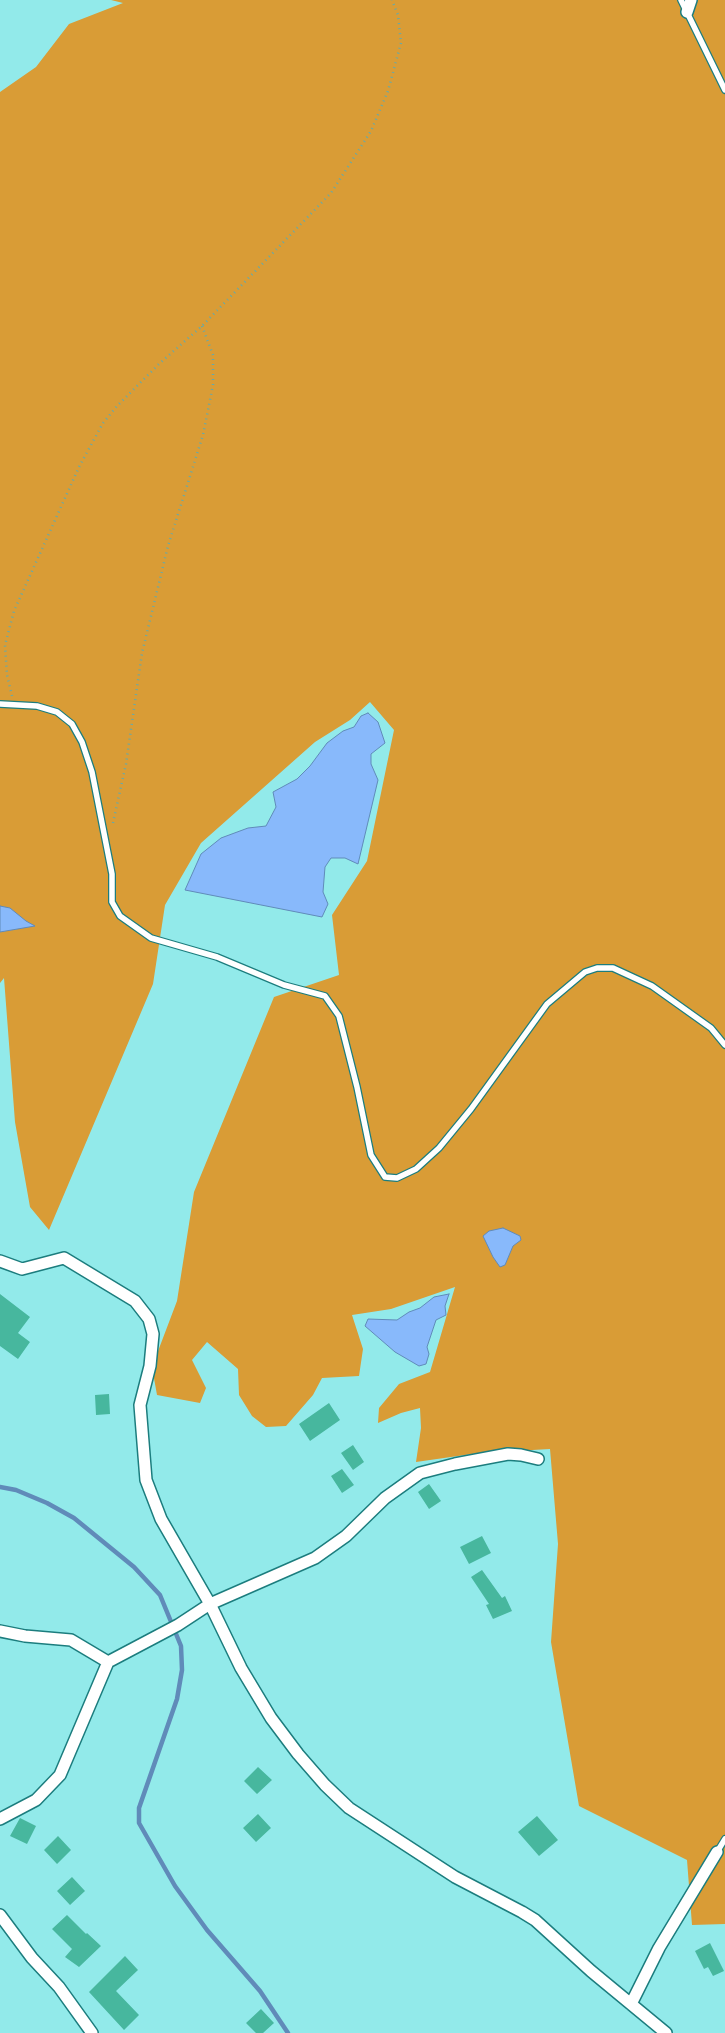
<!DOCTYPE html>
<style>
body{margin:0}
canvas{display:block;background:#92eaea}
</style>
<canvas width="725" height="2033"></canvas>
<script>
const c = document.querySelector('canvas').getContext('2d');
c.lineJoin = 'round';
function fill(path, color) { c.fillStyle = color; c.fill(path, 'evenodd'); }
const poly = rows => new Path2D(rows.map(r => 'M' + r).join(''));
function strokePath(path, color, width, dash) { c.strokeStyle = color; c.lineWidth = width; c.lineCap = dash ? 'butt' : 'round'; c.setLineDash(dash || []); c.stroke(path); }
fill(poly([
 [111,0,725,0,725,1924,692,1925,687,1860,579,1806,551,1642,558,1544,550,1449,479,1453,416,1462,421,1428,420,1408,401,1413,378,1423,379,1408,399,1384,430,1372,455,1287,391,1309,352,1315,363,1349,359,1376,322,1378,313,1395,286,1426,266,1427,252,1416,239,1395,238,1369,207,1342,192,1360,206,1388,200,1403,157,1395,152,1367,177,1301,194,1192,274,997,339,975,332,915,367,861,394,730,370,702,350,720,315,742,201,843,165,905,153,984,49,1230,30,1207,15,1122,4,978,0,983,0,92,36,67,69,24,123,3]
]), '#d99c36');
const water = poly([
 [368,713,378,722,385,743,371,754,371,764,378,780,358,864,345,858,331,858,325,867,323,892,328,904,322,917,185,890,201,854,221,838,248,828,266,826,276,807,273,792,297,779,310,766,327,743,343,731,354,727,361,716,368,713],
 [0,906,10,908,26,921,35,926,0,932,0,906],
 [503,1228,520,1236,521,1240,513,1246,505,1265,500,1267,493,1257,483,1236,489,1231,503,1228],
 [449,1294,445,1306,446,1315,436,1320,427,1347,429,1354,426,1364,419,1366,395,1352,365,1326,368,1319,397,1320,409,1312,420,1308,434,1297,449,1294]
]);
fill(water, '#88b9fb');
strokePath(water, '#608bb9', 1);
strokePath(poly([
 [0,1487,16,1490,47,1503,74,1518,134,1567,160,1595,181,1646,182,1670,177,1699,139,1808,139,1823,175,1886,207,1930,260,1991,288,2033]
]), '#608bb9', 4.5);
fill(poly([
 [0,1294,30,1317,18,1333,30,1342,18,1359,0,1346],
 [109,1394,110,1414,96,1415,95,1395],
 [329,1403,340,1420,310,1441,299,1424],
 [353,1445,364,1462,353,1470,341,1453],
 [342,1469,354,1485,342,1493,331,1476],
 [429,1484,441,1501,429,1509,418,1492],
 [482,1536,491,1553,469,1564,460,1547],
 [482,1570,502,1598,505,1596,512,1611,493,1619,486,1605,489,1604,471,1577],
 [258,1767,272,1780,257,1794,244,1781],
 [258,1814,271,1828,256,1842,243,1828],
 [537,1816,558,1840,539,1856,518,1832],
 [20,1818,36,1826,27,1844,10,1836],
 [58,1836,71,1850,57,1864,44,1850],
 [72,1877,85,1891,70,1905,57,1891],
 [67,1915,86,1934,87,1933,101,1946,79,1967,65,1957,72,1949,52,1929],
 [710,1943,724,1971,713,1976,708,1967,704,1969,695,1951],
 [125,1956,138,1970,116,1991,139,2015,124,2030,89,1992],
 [261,2009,274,2023,263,2033,256,2033,246,2023]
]), '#47b79e');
const lane = poly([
 [681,0,725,90],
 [0,704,37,706,57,712,72,724,82,742,92,772,112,874,112,902,120,916,151,938,217,957,284,985,325,996,339,1016,357,1087,371,1155,385,1177,397,1178,416,1169,439,1148,471,1109,547,1004,585,972,597,968,613,968,652,986,711,1028,725,1045],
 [717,1852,725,1839]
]);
const street = poly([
 [687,12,691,0],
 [0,1261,22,1269,64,1258,135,1301,149,1319,153,1334,150,1366,140,1405,146,1480,161,1519,210,1604,241,1668,271,1718,298,1754,325,1785,349,1808,455,1877,522,1912,535,1920,591,1971,666,2033],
 [0,1631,25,1636,71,1640,108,1662],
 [0,1819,36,1800,60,1775,108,1662,178,1625,210,1604,315,1558,346,1536,385,1498,420,1473,455,1464,508,1454,521,1455,538,1459],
 [0,1915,32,1958,59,1987,92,2033],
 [631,2004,659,1948,717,1852]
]);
strokePath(lane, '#1c7d7e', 8);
strokePath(street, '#1c7d7e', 14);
strokePath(poly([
 [12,696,7,675,5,645,14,611,79,467,103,423,117,406,160,363,202,326,331,193,371,131,388,91,401,43,398,15,392,0],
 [113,823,126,764,142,653,168,546,203,435,213,385,213,355,202,326]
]), '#65aaaa', 2.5, [1, 4]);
strokePath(lane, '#fff', 5.5);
strokePath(street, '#fff', 11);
</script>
